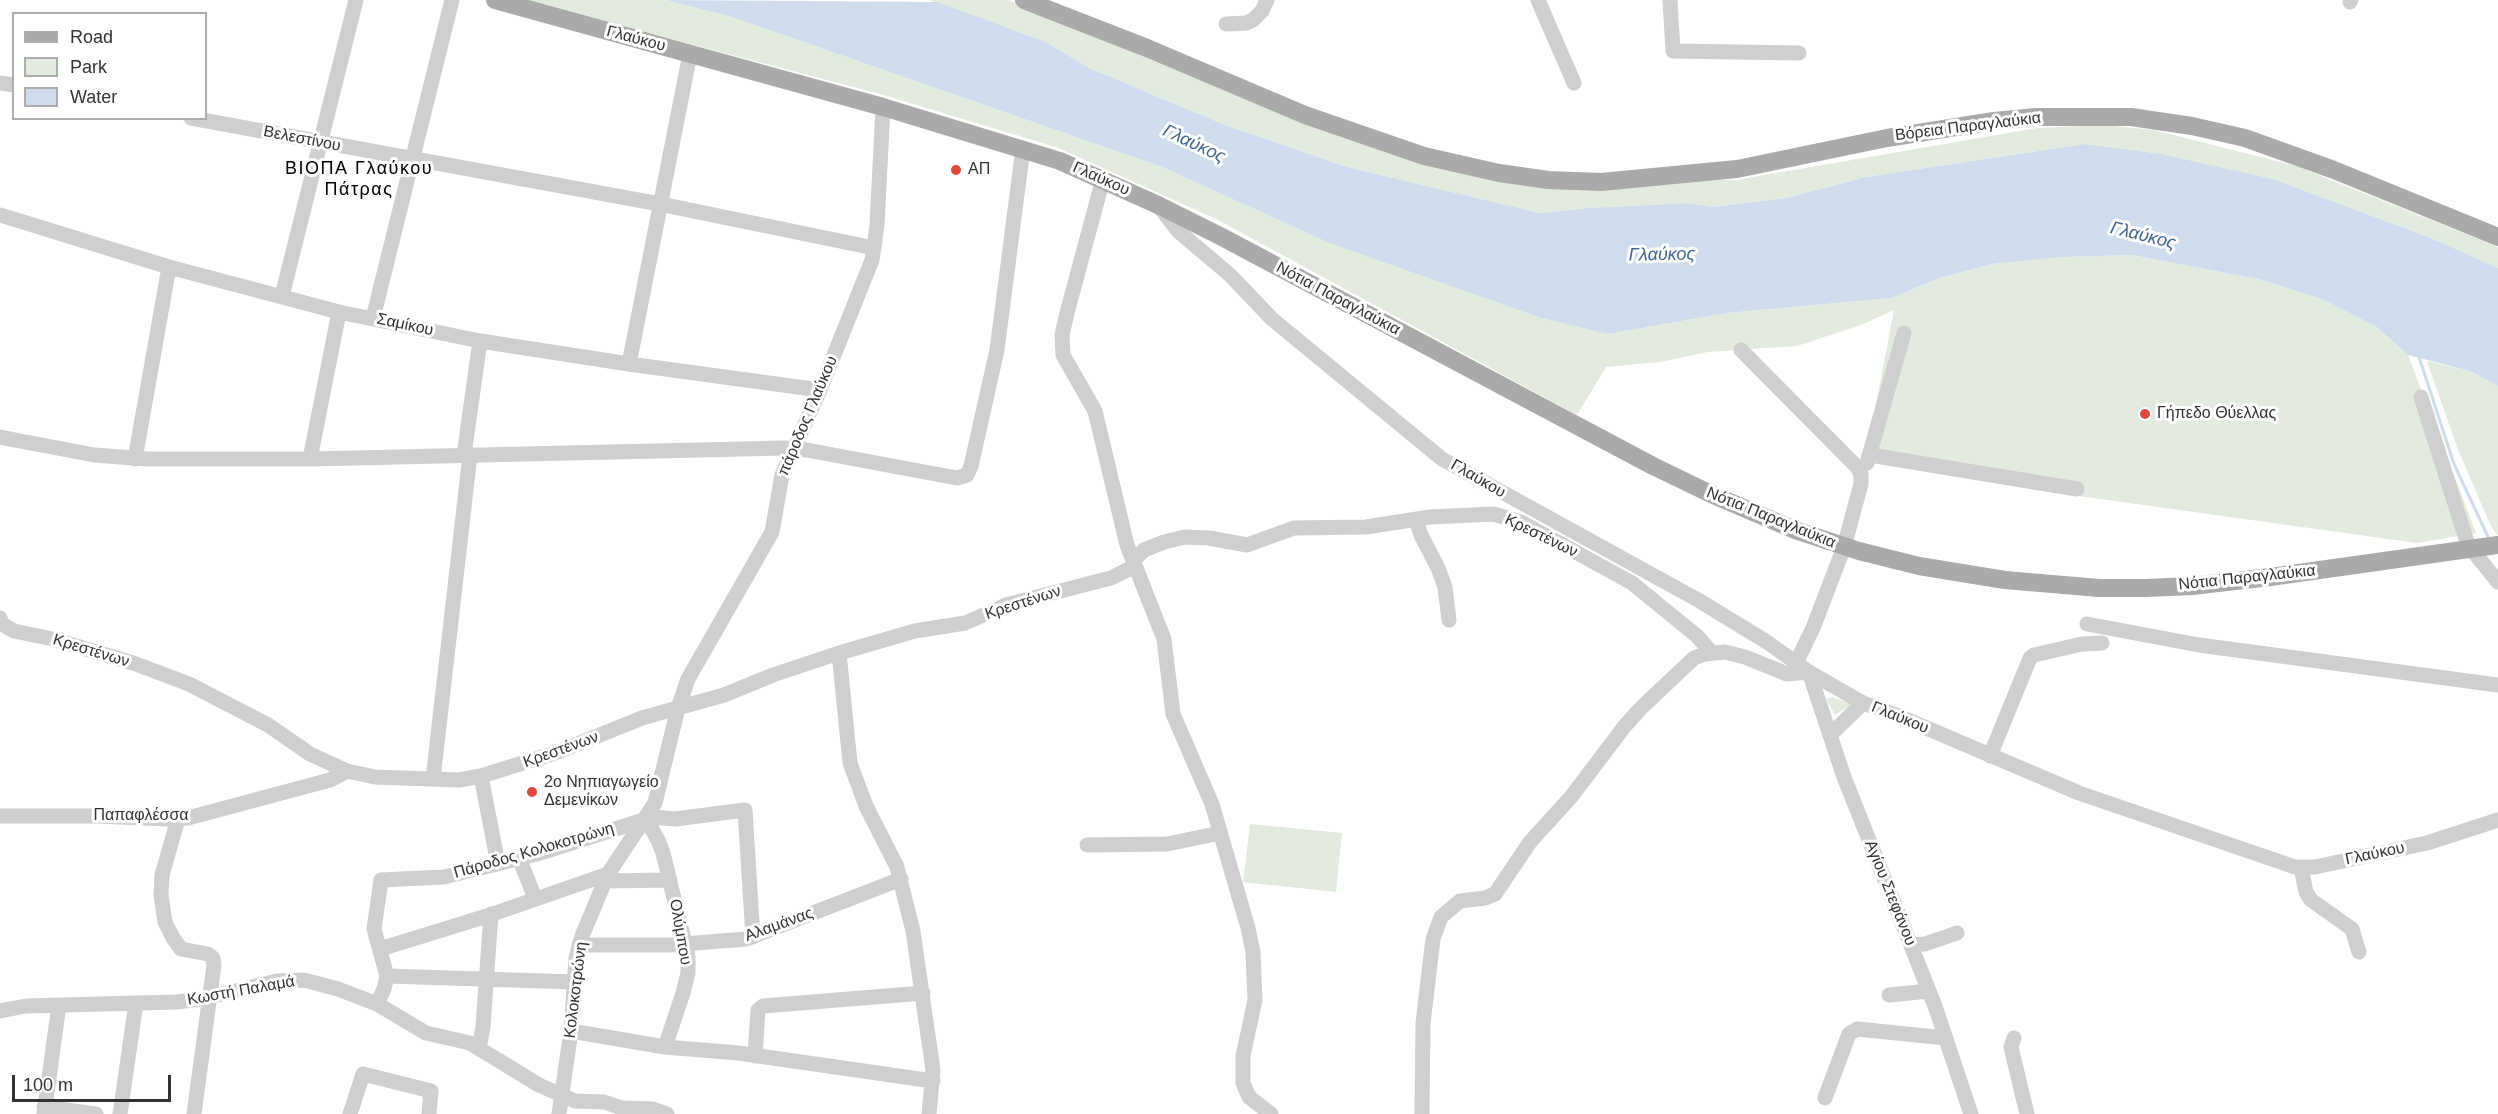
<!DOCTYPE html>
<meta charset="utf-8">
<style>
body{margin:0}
#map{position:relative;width:2498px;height:1114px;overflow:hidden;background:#fff;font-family:Helvetica,sans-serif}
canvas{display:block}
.legend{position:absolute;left:12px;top:12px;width:195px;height:108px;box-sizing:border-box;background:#fff;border:2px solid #adadad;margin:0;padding:8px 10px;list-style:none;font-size:18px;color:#323232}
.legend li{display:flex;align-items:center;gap:12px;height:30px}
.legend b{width:30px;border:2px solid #adadad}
.scale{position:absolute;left:12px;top:1075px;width:159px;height:27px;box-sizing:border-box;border:3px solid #323232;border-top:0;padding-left:8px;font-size:18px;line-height:21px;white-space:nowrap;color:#323232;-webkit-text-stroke:4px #fff;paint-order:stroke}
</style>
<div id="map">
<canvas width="2498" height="1114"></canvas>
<ul class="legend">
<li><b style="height:8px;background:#aaa"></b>Road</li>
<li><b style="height:16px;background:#e3ebde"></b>Park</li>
<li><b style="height:16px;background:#cedced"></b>Water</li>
</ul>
<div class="scale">100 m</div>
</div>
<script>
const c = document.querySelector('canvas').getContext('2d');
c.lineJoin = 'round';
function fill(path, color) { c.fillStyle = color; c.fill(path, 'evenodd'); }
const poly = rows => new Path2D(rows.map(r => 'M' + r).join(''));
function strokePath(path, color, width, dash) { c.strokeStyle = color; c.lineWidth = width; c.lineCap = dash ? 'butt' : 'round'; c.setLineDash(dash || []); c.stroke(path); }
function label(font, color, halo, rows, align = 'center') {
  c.font = font + ' Helvetica,sans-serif'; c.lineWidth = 6; c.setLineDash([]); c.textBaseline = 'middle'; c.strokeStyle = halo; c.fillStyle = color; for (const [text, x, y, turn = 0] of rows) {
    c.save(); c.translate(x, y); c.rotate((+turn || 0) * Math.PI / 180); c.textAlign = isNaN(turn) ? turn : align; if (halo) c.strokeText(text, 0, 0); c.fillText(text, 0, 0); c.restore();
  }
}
fill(poly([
 [523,0,666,0,732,17,1162,167,1327,242,1608,334,1727,313,1892,298,1939,278,1992,264,2063,257,2132,255,2258,279,2322,299,2377,327,2408,355,2476,533,2417,543,2043,491,1865,461,1894,310,1861,325,1797,346,1708,352,1660,362,1606,367,1577,415,1216,219,1056,147,880,94],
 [929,0,1008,0,1142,53,1276,111,1524,179,1736,180,2037,128,2103,125,2154,130,2296,166,2498,247,2498,268,2431,238,2273,179,2162,154,2085,144,1866,177,1786,198,1712,207,1688,203,1588,208,1540,213,1347,167,1225,125,1089,68,1046,42],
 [2427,361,2470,371,2498,386,2498,536,2491,526,2458,450],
 [1832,697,1849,703,1851,705,1835,715,1826,699],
 [1250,824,1342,833,1336,892,1243,882]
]), '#e3ebde');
fill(poly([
 [666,0,937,2,1046,42,1089,68,1225,125,1347,167,1540,213,1588,208,1688,203,1712,207,1786,198,1866,177,2085,144,2162,154,2273,179,2431,238,2498,268,2498,386,2470,371,2408,355,2377,327,2322,299,2258,279,2132,255,2063,257,1992,264,1939,278,1892,298,1727,313,1608,334,1539,317,1327,242,1162,167,732,17]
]), '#cedced');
strokePath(poly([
 [2419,357,2454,464,2490,541]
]), '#cedced', 3);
strokePath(poly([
 [1538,0,1574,83],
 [1670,0,1673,51,1799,53],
 [2350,2,2351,0],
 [1226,24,1246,23,1253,20,1262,11,1267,0],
 [0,83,14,85],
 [191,118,660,204,874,248],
 [1103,179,1067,313,1062,335,1063,355,1095,411,1127,545,1164,639,1173,714,1212,804,1248,928,1253,952,1255,1000,1243,1056,1243,1083,1249,1097,1271,1114],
 [1158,205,1178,231,1230,275,1272,319,1442,459,1698,600,1767,642,1809,672,1863,703,1896,715,2079,793,2295,867,2315,867,2427,843,2498,820],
 [0,215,169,267,339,312,480,341,629,364,820,390],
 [282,296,356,0],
 [373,318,452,0],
 [1741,350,1857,467,1861,474,1861,484,1844,547,1813,628,1796,663],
 [629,364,690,54],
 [2421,397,2468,545,2498,582],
 [0,437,94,455,147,459,310,459,784,448,807,450,957,478,967,475,971,466,997,350,1023,148],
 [464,455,480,341],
 [1870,455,2077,489],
 [135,459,169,267],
 [310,459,339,312],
 [1867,463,1904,333],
 [1416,520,1421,535,1438,568,1445,587,1449,620],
 [1133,561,1144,550,1164,542,1185,537,1209,538,1247,545,1294,528,1366,527,1430,517,1494,514,1523,523,1632,583,1697,636,1712,653],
 [0,618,2,624,14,631,53,639,136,664,189,684,268,725,310,754,347,771,375,777,459,780,481,776,555,753,642,718,724,695,773,675,839,653,915,631,965,623,1006,605,1111,578,1135,566],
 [2087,624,2199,645,2498,685],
 [839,653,850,763,866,806,897,867,913,931,933,1070,929,1114],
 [1830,735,1863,703],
 [1990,756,2030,658,2034,655,2082,644,2102,643],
 [481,776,498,864],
 [433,779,470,455],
 [0,816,97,816,166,819,188,818,330,780,347,771],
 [178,819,162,875,161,895,165,922,173,938,181,949,208,954,213,958,214,965,194,1114],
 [646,819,658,840,663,853,688,956,688,973,683,993,665,1047],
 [1087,845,1167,844,1220,833],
 [519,858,535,898],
 [2301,867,2306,892,2311,900,2352,929,2359,952],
 [604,881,670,880],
 [579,945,671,945,746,939,901,879],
 [1911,945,1925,944,1957,933],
 [380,949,487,916,608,874],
 [387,976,575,982],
 [1889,995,1929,991],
 [377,1004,384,989,387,976,374,929,381,880,444,877,537,854,653,817,675,819,745,810,753,937],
 [0,1011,26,1006,176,1002,201,999,277,981,304,980,338,989,377,1004,426,1033,470,1043,539,1085,575,1101,604,1102,622,1108,653,1109,667,1114],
 [571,1031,665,1047,738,1053,933,1081],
 [2014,1038,2011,1047,2027,1114],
 [479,1048,483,1027,491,914],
 [755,1056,758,1010,763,1006,923,993],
 [1825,1098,1849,1034,1857,1029,1946,1038],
 [44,1107,96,1114],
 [44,1114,59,1005],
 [120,1114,136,1003],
 [350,1114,363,1074,431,1091,429,1114],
 [559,1114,571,1031,576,958,582,936,608,874,655,803,678,708,688,679,772,532,782,475,820,390,872,260,877,226,883,107],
 [1422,1114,1423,1023,1433,939,1441,917,1460,901,1485,898,1495,894,1530,842,1571,797,1624,727,1640,709,1694,658,1705,654,1725,652,1745,657,1787,674,1809,672,1844,777,1935,1006,1971,1114]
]), '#cfcfcf', 15);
strokePath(poly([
 [495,0,883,107,1060,161,1158,205,1222,237,1653,466,1711,494,1795,530,1859,551,1919,566,2005,580,2099,588,2146,588,2192,586,2270,577,2498,545],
 [1024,0,1147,48,1305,115,1424,156,1499,173,1548,180,1601,182,1737,169,1887,138,1994,121,2036,117,2131,117,2192,126,2245,138,2334,170,2498,237]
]), '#aaa', 18);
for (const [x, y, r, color] of [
 [956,170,6,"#e2483b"],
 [2145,414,6,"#e2483b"],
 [532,792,6,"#e2483b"]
]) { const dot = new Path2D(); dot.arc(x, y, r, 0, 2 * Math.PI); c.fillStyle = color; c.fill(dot); strokePath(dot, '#fff', 2); }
label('16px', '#323232', '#fff', [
 ["Γλαύκου",636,39,15],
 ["Βόρεια Παραγλαύκια",1968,127,-7],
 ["Βελεστίνου",302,139,11],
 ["Γλαύκου",1101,179,24],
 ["Νότια Παραγλαύκια",1338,299,28],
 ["Σαμίκου",405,325,12],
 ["πάροδος Γλαύκου",808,416,-67],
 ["Γλαύκου",1478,479,30],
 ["Νότια Παραγλαύκια",1771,518,22],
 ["Κρεστένων",1541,536,26],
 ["Νότια Παραγλαύκια",2247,578,-6],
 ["Κρεστένων",1023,603,-18],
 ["Κρεστένων",91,651,17],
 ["Γλαύκου",1900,718,22],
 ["Κρεστένων",561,750,-20],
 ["Παπαφλέσσα",141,816],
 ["Πάροδος Κολοκοτρώνη",534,851,-16],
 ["Γλαύκου",2375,854,-12],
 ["Αγίου Στεφάνου",1890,893,68],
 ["Αλαμάνας",779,925,-20],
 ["Ολύμπου",680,932,80],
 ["Κολοκοτρώνη",576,990,-83],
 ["Κωστή Παλαμά",241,991,-10]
]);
label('16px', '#323232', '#fff', [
 ["ΑΠ",968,170],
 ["Γήπεδο Θύελλας",2157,414],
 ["2ο Νηπιαγωγείο",544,783],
 ["Δεμενίκων",544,801]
], 'left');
label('italic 18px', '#406794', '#fff', [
 ["Γλαύκος",1194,144,25],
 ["Γλαύκος",2143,236,14],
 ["Γλαύκος",1662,255,-1]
]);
c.letterSpacing = '1.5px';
label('18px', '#000', '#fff', [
 ["ΒΙΟΠΑ Γλαύκου",359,169],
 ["Πάτρας",359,190]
]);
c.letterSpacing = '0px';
</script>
